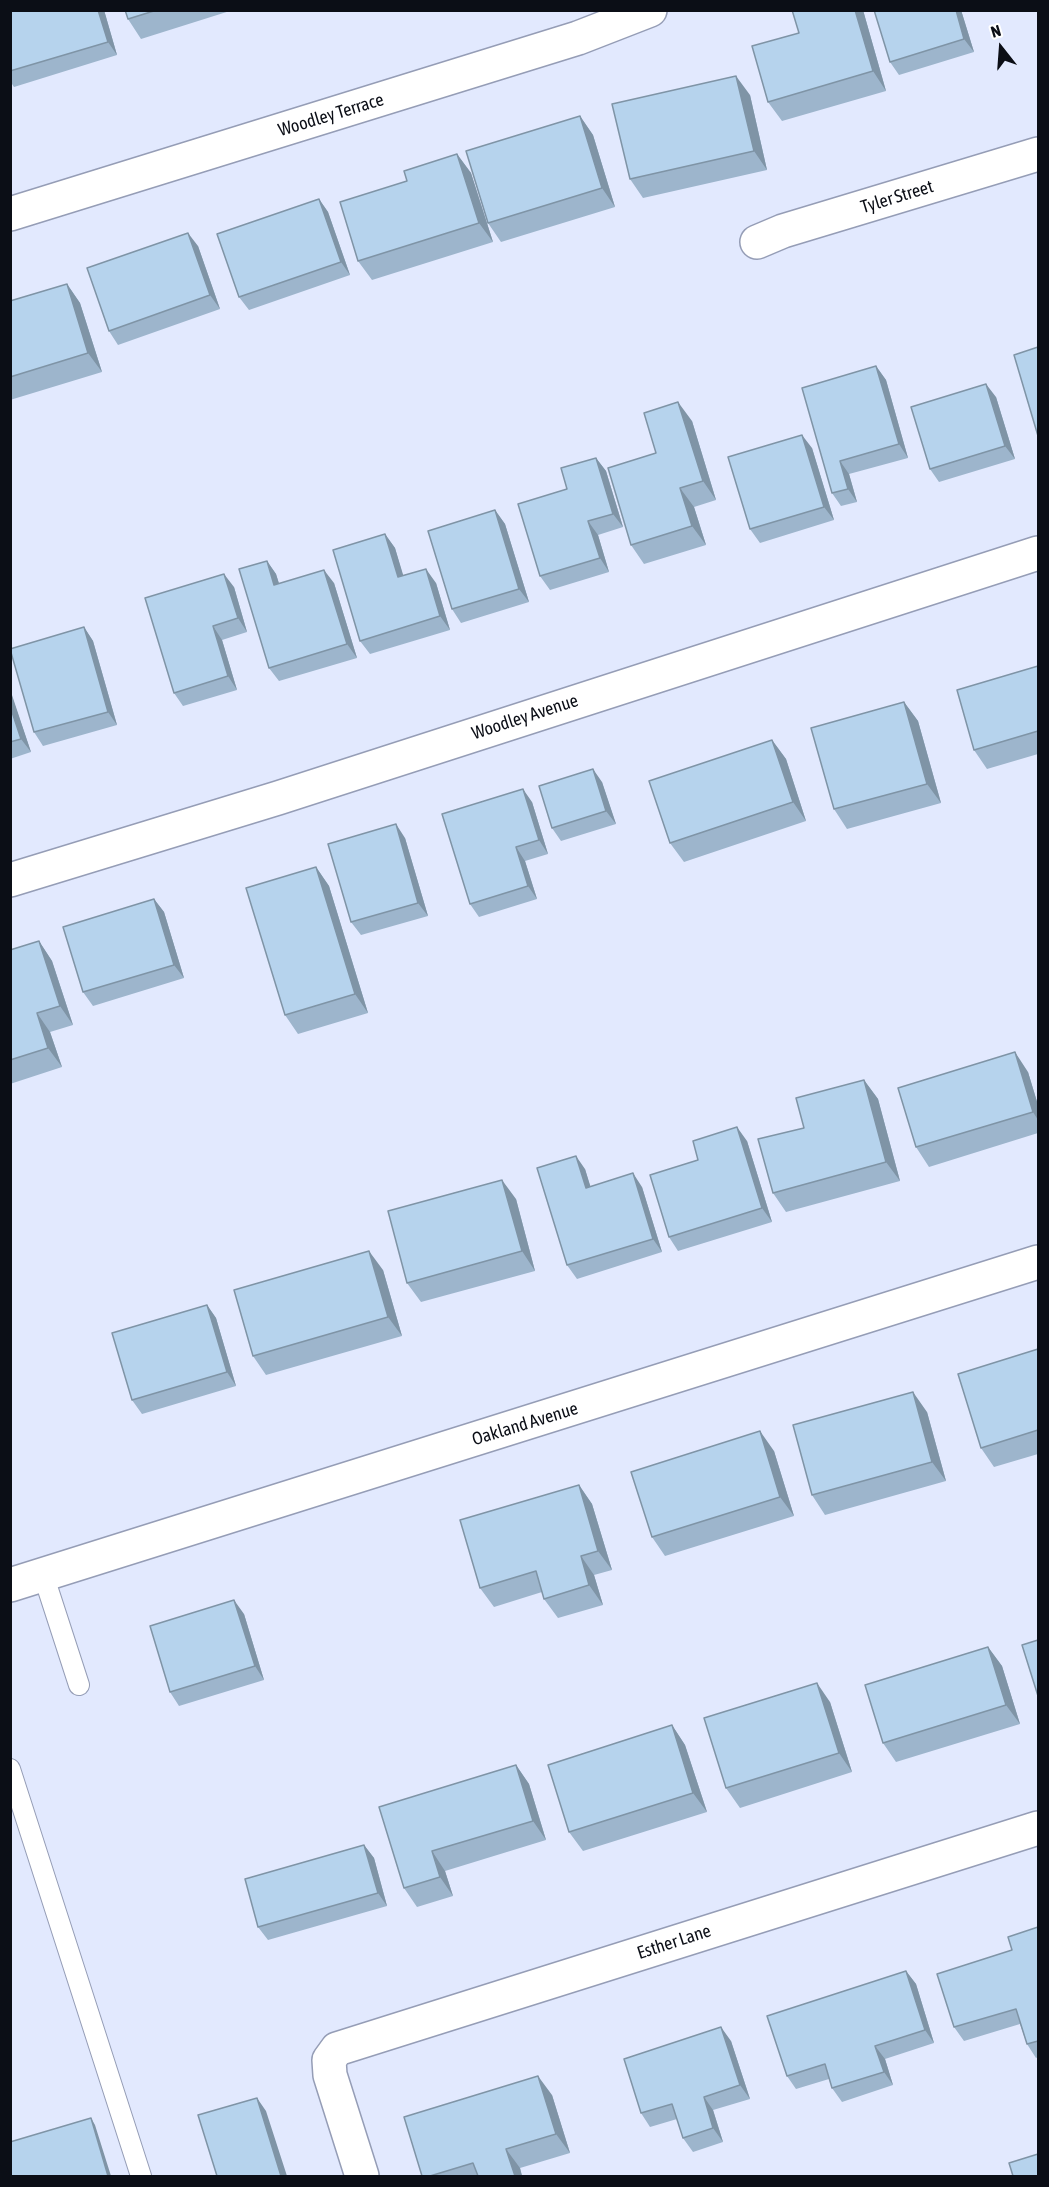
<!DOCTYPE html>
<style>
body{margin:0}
#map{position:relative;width:1049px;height:2187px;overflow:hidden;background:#e2e9fe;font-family:"Asap Condensed",sans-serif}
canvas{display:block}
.frame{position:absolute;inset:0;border:12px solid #0b0e16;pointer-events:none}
.north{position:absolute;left:971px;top:18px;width:60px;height:60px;-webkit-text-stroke:4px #fff;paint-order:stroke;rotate:343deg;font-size:16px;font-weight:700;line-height:24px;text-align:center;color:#0b0e16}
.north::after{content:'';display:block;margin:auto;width:21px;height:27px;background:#0b0e16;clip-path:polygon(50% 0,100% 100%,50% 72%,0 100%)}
</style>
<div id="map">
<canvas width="1049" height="2187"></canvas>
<div class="frame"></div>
<div class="north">N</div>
</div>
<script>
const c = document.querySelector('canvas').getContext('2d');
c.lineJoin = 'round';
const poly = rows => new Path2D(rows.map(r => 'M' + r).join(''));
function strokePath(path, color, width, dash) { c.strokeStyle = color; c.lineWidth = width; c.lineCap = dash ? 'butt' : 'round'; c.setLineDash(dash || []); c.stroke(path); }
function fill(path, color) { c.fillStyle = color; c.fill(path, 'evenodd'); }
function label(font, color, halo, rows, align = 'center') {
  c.font = font + ' "Asap Condensed",sans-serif'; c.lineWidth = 5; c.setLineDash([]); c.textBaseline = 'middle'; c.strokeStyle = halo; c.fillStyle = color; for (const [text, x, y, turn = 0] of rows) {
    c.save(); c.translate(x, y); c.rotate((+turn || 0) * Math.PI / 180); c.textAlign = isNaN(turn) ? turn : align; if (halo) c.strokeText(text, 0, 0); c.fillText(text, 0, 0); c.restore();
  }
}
const service = poly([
 [43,1574,79,1685],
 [10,1769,141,2176]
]);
const minor = poly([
 [10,214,578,38,650,10],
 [757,242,783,231,1038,154],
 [10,880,278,798,1038,553],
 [10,1585,1038,1262],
 [362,2176,330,2075,329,2060,337,2049,1038,1828]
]);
strokePath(service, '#959db6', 22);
strokePath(minor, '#959db6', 36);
strokePath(service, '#fff', 20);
strokePath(minor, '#fff', 33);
fill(poly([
 [10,10,104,10,117,55,14,87,10,81],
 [125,10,233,10,141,39,128,19],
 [863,10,886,91,782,121,768,102,799,33],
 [961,10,974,52,899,75,890,62],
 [750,95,767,170,643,198,630,179],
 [580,116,593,135,615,207,501,242,488,223],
 [457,154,471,173,493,242,372,280,358,261,407,181],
 [319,199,328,212,350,275,249,310,239,297],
 [198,246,220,309,118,345,109,331],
 [67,284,80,303,102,372,10,400,10,301],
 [876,366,886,380,908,458,849,474,857,502,841,506,832,493,802,388],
 [996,397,1015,459,939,482,930,469],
 [692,421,716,500,694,507,706,545,644,564,631,545,656,453],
 [812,448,834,520,760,543,750,529],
 [596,458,606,471,623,527,598,535,609,572,550,590,540,576,567,489],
 [495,510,505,524,529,602,461,623,452,609],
 [385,534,395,548,403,576,436,583,450,630,370,654,360,641],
 [267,561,276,574,279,584,334,583,357,658,279,681,269,668],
 [234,587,247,632,222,640,237,690,183,706,174,693],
 [84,627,93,641,117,725,43,746,34,732],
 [1038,666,1038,754,987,769,974,750],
 [10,691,31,752,10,759],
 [904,702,918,721,941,803,847,829,834,809],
 [772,740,786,759,806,821,684,862,670,843],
 [602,782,616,824,561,841,552,828],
 [532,802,548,854,525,861,537,899,479,917,470,904],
 [405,838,428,916,361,935,351,922],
 [316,867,329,886,368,1013,298,1034,285,1015],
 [154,899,164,912,184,978,93,1006,83,992],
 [39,941,52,961,73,1025,50,1032,62,1067,10,1084,10,950],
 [1028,1072,1038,1105,1038,1133,929,1167,916,1147],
 [864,1080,878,1099,900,1181,786,1212,773,1193,804,1128],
 [747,1141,772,1222,678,1251,669,1237],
 [585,1169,590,1186,642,1187,662,1252,577,1279,567,1265],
 [516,1199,535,1271,421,1302,407,1283],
 [383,1270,402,1336,266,1375,253,1356],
 [207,1305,216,1318,236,1386,142,1414,132,1400],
 [1038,1349,1038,1454,994,1467,981,1448],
 [927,1412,946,1481,825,1515,812,1495],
 [774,1451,794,1516,665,1556,652,1537],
 [579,1485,592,1504,612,1570,594,1575,603,1605,558,1618,544,1599,542,1592,494,1607,480,1588],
 [244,1614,264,1680,179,1706,170,1692],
 [988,1647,1002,1666,1020,1724,896,1762,883,1743],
 [830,1702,852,1772,740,1808,726,1788],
 [672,1725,685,1745,707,1812,583,1851,569,1832],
 [516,1765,529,1784,546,1840,445,1871,453,1896,417,1907,404,1888,379,1807],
 [364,1845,374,1858,387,1906,268,1940,258,1927],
 [1038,1927,1038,2057,1036,2058,1027,2044,1020,2024,964,2041,954,2027,1012,1950],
 [906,1971,916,1984,934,2043,885,2059,893,2085,842,2102,832,2088,829,2079,796,2089,787,2076],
 [731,2041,750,2099,713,2110,723,2142,693,2152,683,2138,677,2119,650,2127,641,2113],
 [552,2095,570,2153,520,2168,522,2176,422,2176]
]), '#9db5cc');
fill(poly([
 [98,10,104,10,117,55,108,42],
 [855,10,863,10,886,91,873,71],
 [956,10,961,10,974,52,964,39],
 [736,76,750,95,767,170,754,151],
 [580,116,593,135,615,207,602,188],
 [457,154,471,173,493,242,479,223],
 [319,199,328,212,350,275,341,262],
 [188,233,198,246,220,309,210,295],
 [67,284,80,303,102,372,88,353],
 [876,366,886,380,908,458,899,444],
 [986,384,996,397,1015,459,1005,446],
 [678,402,692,421,716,500,703,481],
 [802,435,812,448,834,520,824,507],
 [596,458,606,471,623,527,613,514],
 [840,461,849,474,857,502,848,489],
 [680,488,694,507,706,545,692,526],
 [495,510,505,524,529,602,519,589],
 [588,521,598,535,609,572,600,558],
 [385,534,395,548,408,591,398,577],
 [267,561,276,574,284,599,274,585],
 [426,569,436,583,450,630,440,616],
 [324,570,334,583,357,658,347,644],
 [224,574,234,587,247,632,238,618],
 [213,626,222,640,237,690,228,676],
 [84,627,93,641,117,725,108,712],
 [10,691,11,692,31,752,21,739,10,706],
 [904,702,918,721,941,803,927,784],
 [772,740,786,759,806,821,793,802],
 [593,769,602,782,616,824,606,811],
 [523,789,532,802,548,854,539,840],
 [396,824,405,838,428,916,418,903],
 [516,847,525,861,537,899,528,886],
 [316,867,329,886,368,1013,355,994],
 [154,899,164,912,184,978,174,965],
 [39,941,52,961,73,1025,60,1006],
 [37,1013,50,1032,62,1067,48,1048],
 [1015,1052,1028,1072,1038,1105,1038,1120,1033,1112],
 [864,1080,878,1099,900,1181,886,1162],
 [737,1127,747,1141,772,1222,762,1208],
 [576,1156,585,1169,595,1201,586,1188],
 [633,1173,642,1187,662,1252,653,1239],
 [502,1180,516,1199,535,1271,522,1251],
 [369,1251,383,1270,402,1336,388,1317],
 [207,1305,216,1318,236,1386,227,1372],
 [913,1392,927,1412,946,1481,932,1462],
 [760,1431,774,1451,794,1516,780,1497],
 [579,1485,592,1504,612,1570,598,1551],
 [581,1556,594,1575,603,1605,589,1585],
 [234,1600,244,1614,264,1680,255,1666],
 [988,1647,1002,1666,1020,1724,1006,1705],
 [817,1683,830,1702,852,1772,839,1753],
 [672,1725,685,1745,707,1812,693,1793],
 [516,1765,529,1784,546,1840,533,1821],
 [364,1845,374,1858,387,1906,378,1893],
 [432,1851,445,1871,453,1896,440,1877],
 [906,1971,916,1984,934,2043,925,2030],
 [721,2027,731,2041,750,2099,740,2085],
 [875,2046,885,2059,893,2085,884,2072],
 [538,2076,552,2095,570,2153,556,2134],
 [704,2097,713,2110,723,2142,713,2128],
 [257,2098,266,2111,287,2176,281,2176],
 [91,2118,95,2125,111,2176,108,2176],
 [506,2149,520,2168,522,2176,515,2176]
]), '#7f94a6');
const building = poly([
 [10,10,98,10,108,42,10,71,10,10],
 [125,10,157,10,128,19,125,10],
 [792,10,855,10,873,71,768,102,752,46,799,33,792,10],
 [874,10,956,10,964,39,890,62,874,10],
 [736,76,754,151,630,179,612,104,736,76],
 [580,116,602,188,488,223,466,151,580,116],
 [457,154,479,223,358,261,340,202,407,181,404,171,457,154],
 [319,199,341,262,239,297,217,234,319,199],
 [188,233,210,295,109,331,87,268,188,233],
 [67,284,88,353,10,377,10,301,67,284],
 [1038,347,1038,436,1014,355,1038,347],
 [876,366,899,444,840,461,848,489,832,493,802,388,876,366],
 [986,384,1005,446,930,469,911,407,986,384],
 [678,402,703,481,680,488,692,526,631,545,608,468,656,453,644,413,678,402],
 [802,435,824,507,750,529,728,457,802,435],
 [596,458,613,514,588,521,600,558,540,576,518,504,567,489,561,468,596,458],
 [495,510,519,589,452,609,428,531,495,510],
 [385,534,398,577,426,569,440,616,360,641,333,550,385,534],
 [267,561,274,585,324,570,347,644,269,668,239,569,267,561],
 [224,574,238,618,213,626,228,676,174,693,145,598,224,574],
 [84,627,108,712,34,732,10,649,84,627],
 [1038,666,1038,731,974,750,957,690,1038,666],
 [904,702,927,784,834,809,811,728,904,702],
 [10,706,21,739,10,742,10,706],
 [772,740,793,802,670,843,649,781,772,740],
 [593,769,606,811,552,828,539,786,593,769],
 [523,789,539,840,516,847,528,886,470,904,442,814,523,789],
 [396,824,418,903,351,922,328,844,396,824],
 [316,867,355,994,285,1015,246,888,316,867],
 [154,899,174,965,83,992,63,927,154,899],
 [39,941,60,1006,37,1013,48,1048,10,1060,10,950,39,941],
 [1015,1052,1033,1112,916,1147,898,1088,1015,1052],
 [864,1080,886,1162,773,1193,758,1139,804,1128,796,1098,864,1080],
 [737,1127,762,1208,669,1237,650,1175,698,1160,693,1141,737,1127],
 [576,1156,586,1188,633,1173,653,1239,567,1265,537,1168,576,1156],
 [502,1180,522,1251,407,1283,388,1211,502,1180],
 [369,1251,388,1317,253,1356,234,1290,369,1251],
 [207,1305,227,1372,132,1400,112,1333,207,1305],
 [1038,1349,1038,1430,981,1448,958,1374,1038,1349],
 [913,1392,932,1462,812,1495,793,1425,913,1392],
 [760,1431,780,1497,652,1537,631,1472,760,1431],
 [579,1485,598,1551,581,1556,589,1585,544,1599,536,1571,480,1588,460,1520,579,1485],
 [234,1600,255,1666,170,1692,150,1626,234,1600],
 [1038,1640,1038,1696,1022,1645,1038,1640],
 [988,1647,1006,1705,883,1743,865,1685,988,1647],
 [817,1683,839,1753,726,1788,704,1718,817,1683],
 [672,1725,693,1793,569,1832,548,1765,672,1725],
 [516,1765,533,1821,432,1851,440,1877,404,1888,379,1807,516,1765],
 [364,1845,378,1893,258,1927,245,1879,364,1845],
 [1038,1927,1038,2041,1027,2044,1016,2009,954,2027,937,1974,1012,1950,1008,1937,1038,1927],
 [906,1971,925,2030,875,2046,884,2072,832,2088,825,2064,787,2076,767,2016,906,1971],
 [721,2027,740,2085,704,2097,713,2128,683,2138,672,2104,641,2113,624,2059,721,2027],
 [538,2076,556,2134,506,2149,515,2176,478,2176,473,2163,430,2176,422,2176,404,2117,538,2076],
 [257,2098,281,2176,217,2176,198,2115,257,2098],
 [91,2118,108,2176,10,2176,10,2142,91,2118],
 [1038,2154,1038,2176,1013,2176,1009,2163,1038,2154]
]);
fill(building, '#b6d3ed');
strokePath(building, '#7f94a6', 1.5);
label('18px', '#0b0e16', '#fff', [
 ["Woodley Terrace",331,115,-17],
 ["Tyler Street",897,197,-17],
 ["Woodley Avenue",525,717,-18],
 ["Oakland Avenue",525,1424,-17],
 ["Esther Lane",674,1942,-18]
]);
</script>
